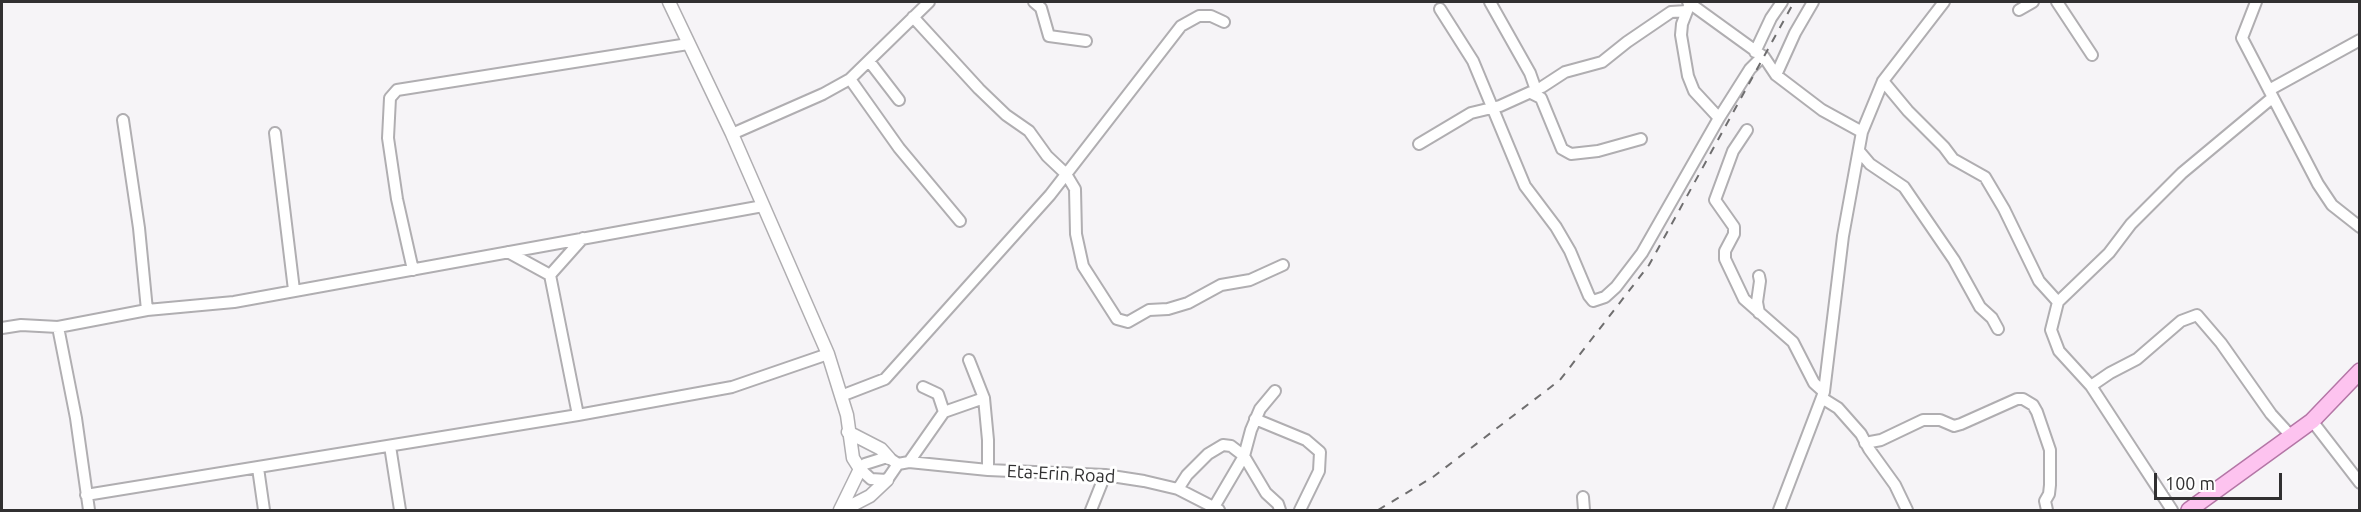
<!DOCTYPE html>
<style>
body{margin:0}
#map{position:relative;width:2361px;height:512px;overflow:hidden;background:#f6f4f7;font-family:Ubuntu,sans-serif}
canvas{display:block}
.frame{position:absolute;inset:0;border:3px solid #313031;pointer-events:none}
.scale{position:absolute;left:2154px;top:473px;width:128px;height:27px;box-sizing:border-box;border:3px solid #313031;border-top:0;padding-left:8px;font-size:18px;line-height:21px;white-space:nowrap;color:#313031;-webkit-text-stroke:4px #fff;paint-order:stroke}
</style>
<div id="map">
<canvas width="2361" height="512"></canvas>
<div class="frame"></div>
<div class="scale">100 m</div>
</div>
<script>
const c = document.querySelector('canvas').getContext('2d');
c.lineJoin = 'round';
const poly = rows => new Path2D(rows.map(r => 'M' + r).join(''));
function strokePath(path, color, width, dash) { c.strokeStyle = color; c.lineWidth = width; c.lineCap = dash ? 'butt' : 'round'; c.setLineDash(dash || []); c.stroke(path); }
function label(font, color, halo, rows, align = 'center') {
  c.font = font + ' Ubuntu,sans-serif'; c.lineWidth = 6; c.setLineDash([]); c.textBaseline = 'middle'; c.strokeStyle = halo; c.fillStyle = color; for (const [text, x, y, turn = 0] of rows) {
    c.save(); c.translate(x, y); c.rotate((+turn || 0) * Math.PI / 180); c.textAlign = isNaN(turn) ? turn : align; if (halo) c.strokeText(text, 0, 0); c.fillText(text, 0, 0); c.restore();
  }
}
const minor = poly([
 [1034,2,1041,8,1049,36,1086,41],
 [1490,2,1530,73,1536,90],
 [1688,2,1764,57,1776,75,1822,110,1862,132],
 [2057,2,2092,55],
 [2256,2,2242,38,2318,184,2332,205,2360,227],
 [1689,6,1682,24,1681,35,1688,76,1694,91,1719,118],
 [1440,9,1473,61,1525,186,1556,227,1570,251,1589,296,1593,301,1605,297,1616,287,1642,253,1719,118,1750,69,1763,56],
 [2019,10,2033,2],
 [913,17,979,89,1006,115,1029,131,1047,156,1066,174,1075,189,1076,234,1083,266,1117,319,1128,322,1149,310,1168,309,1188,303,1221,285,1250,280,1283,265],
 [1755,52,1771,18,1782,2],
 [869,61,899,100],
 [1776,75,1795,33,1813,2],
 [850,79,899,148,960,221],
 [1883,81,1908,111,1944,147,1953,159,1985,177,2004,209,2039,281,2058,302],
 [2269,90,2360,40],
 [1531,93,1541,98,1562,149,1571,154,1598,151,1641,139],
 [123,120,139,228,147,310],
 [1747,130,1733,151,1715,200,1734,227,1734,234,1725,251,1725,259,1744,299,1793,342,1814,383,1824,392],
 [275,133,294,290],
 [732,134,823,94,850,79,929,2],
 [1419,144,1471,113,1500,106,1542,87,1565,72,1602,62,1627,42,1671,12,1687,11],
 [1859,151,1870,164,1904,187,1954,260,1980,307,1992,318,1998,329],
 [508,252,550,275,578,415],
 [413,270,397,199,388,138,390,98,397,90,688,44],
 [550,275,583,238],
 [1759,276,1760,281,1757,302,1759,313],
 [58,327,76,418,89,510],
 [2,328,21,325,58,327,147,310,234,302,763,206],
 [969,360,984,398,988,440,988,470],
 [2091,386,2110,373,2137,359,2181,321,2197,315,2221,343,2271,414,2292,437],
 [923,387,938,394,944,412],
 [841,396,885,379,1050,195,1181,26,1199,16,1211,16,1224,22],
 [1822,398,1838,408,1861,434,1869,449,1895,485,1907,510],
 [1255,419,1306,440,1320,452,1319,471,1300,510],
 [2316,426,2360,483],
 [1865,443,1881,440,1923,420,1940,420,1954,426,1961,424,2017,399,2023,399,2033,405,2037,412,2050,450,2050,485,2049,494,2045,501,2047,510],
 [390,446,400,510],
 [884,458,889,458,898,464,887,480,871,479,860,469,865,464,884,458],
 [909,462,944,412,984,398],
 [898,464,909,462,988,470,1105,475,1144,481,1178,489,1219,510],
 [258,468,264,510],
 [1178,489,1187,475,1208,454,1223,445,1231,446,1244,456,1266,493,1278,504,1280,510],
 [86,495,578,415,732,387,828,354],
 [1583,497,1584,510],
 [1214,507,1244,456,1251,430,1260,409,1275,391],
 [1091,510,1105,475],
 [1779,510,1824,392,1843,236,1862,132,1883,81,1944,2],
 [2172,510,2091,386,2059,351,2051,330,2058,302,2109,253,2131,224,2182,173,2272,98]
]);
const tertiary = poly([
 [669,2,732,134,828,354,847,415,853,458,860,469,840,510],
 [848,432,881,449,889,458],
 [843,510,870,496,887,480]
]);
const primary = poly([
 [2189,510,2312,421,2360,371]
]);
strokePath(minor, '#b0aeb1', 14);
strokePath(tertiary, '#b0aeb1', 15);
strokePath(primary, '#b476a6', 18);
strokePath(minor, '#fff', 10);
strokePath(tertiary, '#fff', 12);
strokePath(primary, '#fdc3ef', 15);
strokePath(poly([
 [1378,510,1433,477,1560,380,1649,265,1794,2]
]), '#6f6e6f', 2, [8, 8]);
label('18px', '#313031', '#fff', [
 ["Eta-Erin Road",1061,474,3]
]);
</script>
